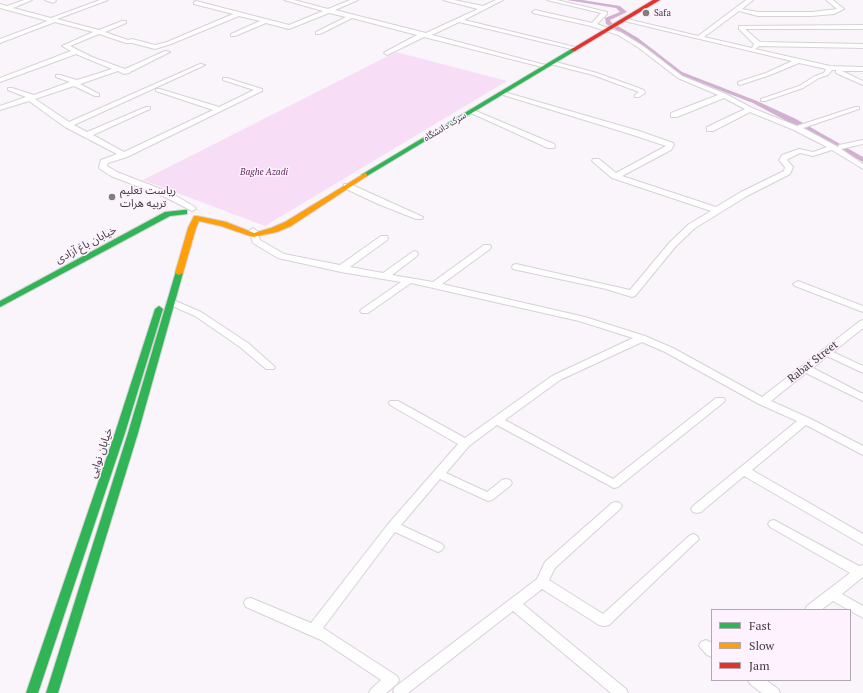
<!DOCTYPE html>
<meta charset="utf-8">
<style>
body{margin:0}
#map{position:relative;width:863px;height:693px;overflow:hidden;background:#faf5fa;font-family:"PT Serif",serif}
canvas{display:block}
.legend{position:absolute;left:711px;top:609px;width:140px;height:72px;box-sizing:border-box;background:#fdf2fd;border:1px solid #b1a9b1;margin:0;padding:5px 7px;list-style:none;font-size:12px;color:#3f3b3f}
.legend li{display:flex;align-items:center;gap:8px;height:20px}
.legend b{width:20px;border:1px solid #b1a9b1}
</style>
<div id="map">
<canvas width="863" height="693"></canvas>
<ul class="legend">
<li><b style="height:5px;background:#30b455"></b>Fast</li>
<li><b style="height:5px;background:#ff9f0a"></b>Slow</li>
<li><b style="height:5px;background:#e5322d"></b>Jam</li>
</ul>
</div>
<script>
const c = document.querySelector('canvas').getContext('2d');
c.lineJoin = 'round';
function fill(path, color) { c.fillStyle = color; c.fill(path, 'evenodd'); }
const poly = rows => new Path2D(rows.map(r => 'M' + r).join(''));
function strokePath(path, color, width, dash) { c.strokeStyle = color; c.lineWidth = width; c.lineCap = dash ? 'butt' : 'round'; c.setLineDash(dash || []); c.stroke(path); }
function label(font, color, halo, rows, align = 'center') {
  c.font = font + ' "PT Serif","Noto Sans Arabic",serif'; c.lineWidth = 3; c.setLineDash([]); c.textBaseline = 'middle'; c.strokeStyle = halo; c.fillStyle = color; for (const [text, x, y, turn = 0] of rows) {
    c.save(); c.translate(x, y); c.rotate((+turn || 0) * Math.PI / 180); c.textAlign = isNaN(turn) ? turn : align; if (halo) c.strokeText(text, 0, 0); c.fillText(text, 0, 0); c.restore();
  }
}
fill(poly([
 [396,52,507,81,265,226,143,180]
]), '#f7def6');
fill(poly([
 [567,0,582,0,620,6,627,12,610,20,611,22,638,38,682,72,757,101,796,119,863,157,863,162,753,103,678,74,634,40,606,24,605,18,620,12,616,8,567,0]
]), '#d2b0d1');
const street = poly([
 [24,0,32,0,13,8,51,18,100,0,108,0,57,19,99,30,122,21,126,21,126,23,105,32,128,40,132,39,155,45,167,42,233,14,194,4,194,2,196,1,289,25,323,11,284,0,294,0,328,9,350,0,358,0,335,10,426,33,478,9,443,0,454,0,483,6,496,0,503,0,464,20,579,48,576,50,459,22,432,35,549,66,546,68,424,37,387,55,384,53,385,52,417,35,352,18,320,34,316,34,316,32,346,17,329,13,289,29,266,23,235,36,231,36,231,34,260,21,239,16,171,44,155,49,132,43,126,43,99,34,70,46,92,57,125,69,165,51,170,52,130,72,129,73,124,74,118,71,80,84,99,94,99,96,95,96,74,86,35,99,69,122,200,64,205,65,74,125,87,132,146,107,150,107,150,109,93,135,124,152,213,110,156,91,156,89,160,89,219,107,254,90,223,80,223,78,227,78,262,89,262,91,127,157,108,163,107,166,117,172,171,193,195,207,196,209,192,211,165,197,111,176,100,169,99,167,101,160,117,154,65,127,29,101,0,110,0,106,26,97,8,90,8,88,12,88,34,95,70,82,56,77,56,75,60,75,77,80,112,69,76,54,0,82,0,78,71,51,62,46,93,32,55,22,0,43,0,39,48,21,0,8,0,4,7,6,24,0],
 [45,0,55,0,56,1,53,3,45,0],
 [547,0,557,0,607,12,607,14,597,24,622,33,643,46,682,76,726,94,752,108,797,126,855,107,859,107,859,109,803,128,838,147,839,145,863,140,863,144,841,149,863,164,863,169,832,150,813,156,800,153,788,159,787,160,793,167,790,174,747,196,695,228,676,246,635,296,632,297,606,289,513,269,512,267,513,265,516,264,630,290,670,242,689,224,711,211,612,178,592,161,593,159,599,159,616,173,666,146,633,135,500,94,500,92,504,92,639,131,673,143,674,145,671,150,622,176,716,207,741,192,784,171,785,167,779,160,782,155,799,149,813,152,827,147,794,130,750,112,713,131,707,131,707,127,745,109,724,98,677,117,671,117,671,113,718,95,678,78,639,48,618,35,591,26,533,13,532,12,535,10,592,23,601,13,547,0],
 [746,0,753,0,742,9,758,12,812,12,837,9,826,0,833,0,844,9,834,14,812,16,758,16,739,11,704,37,752,48,754,44,739,29,739,26,863,25,863,29,745,29,760,42,863,44,863,48,759,46,755,49,830,66,863,67,863,71,842,71,863,81,863,85,836,73,836,70,832,70,828,75,819,78,803,88,765,101,761,101,761,99,799,86,815,76,824,73,826,69,799,63,770,75,740,85,738,84,738,82,766,73,792,61,620,20,623,18,698,36,746,0],
 [552,61,597,73,644,90,645,93,639,97,635,97,635,95,639,92,593,75,550,64,550,62,552,61],
 [471,109,554,144,555,146,554,148,548,148,469,112,469,110,471,109],
 [344,184,350,184,423,217,422,219,416,219,378,204,344,188,344,184],
 [253,228,257,231,260,240,284,254,340,265,381,236,387,236,388,238,387,240,350,267,383,273,414,251,417,252,418,254,417,256,392,275,433,282,484,245,490,245,491,247,490,249,442,284,585,317,645,336,673,348,762,397,860,321,863,320,863,328,833,352,863,366,863,373,827,356,813,368,863,394,863,401,806,373,771,401,809,418,863,446,863,455,806,425,752,470,863,534,863,545,744,476,701,512,697,513,693,512,691,509,693,506,797,421,759,404,665,352,642,342,560,380,505,420,613,479,716,398,724,398,725,400,724,402,618,487,614,488,497,425,469,446,446,473,487,492,502,480,506,479,510,480,512,483,510,486,492,500,488,501,440,479,401,525,442,544,444,547,442,550,438,552,434,550,395,532,323,628,397,676,399,680,397,684,386,693,369,693,371,689,381,680,321,640,246,607,244,603,246,599,251,598,311,623,389,523,458,444,390,405,389,403,390,401,398,401,465,438,552,376,633,338,579,321,411,283,368,313,362,313,360,311,362,309,401,282,341,272,278,258,253,243,249,231,253,228],
 [798,281,863,306,863,312,795,286,793,284,798,281],
 [171,299,201,312,248,343,275,367,274,369,266,369,240,347,195,316,168,304,166,302,168,300,171,299],
 [616,502,620,503,622,506,620,509,555,568,549,580,603,614,689,536,693,534,697,536,699,539,609,625,604,626,599,625,542,589,523,604,626,689,628,693,611,693,513,611,408,693,394,693,393,691,395,687,537,579,545,562,612,503,616,502],
 [774,520,859,566,863,565,863,577,842,594,863,606,863,618,833,601,821,610,805,610,807,606,850,573,770,527,768,524,770,521,774,520],
 [706,640,712,643,712,657,707,655,699,646,701,642,706,640],
 [748,680,766,680,778,689,780,693,762,693,750,684,748,680]
]);
const fast = poly([
 [573,48,576,50,575,51,367,176,365,177,361,175,573,48],
 [184,210,187,210,187,214,170,216,0,307,0,301,165,212,184,210],
 [176,271,179,271,183,273,138,433,58,693,46,693,128,433,176,271],
 [159,306,163,309,125,433,38,693,26,693,115,433,155,309,159,306]
]);
const slow = poly([
 [365,173,367,174,367,176,291,226,277,232,253,237,221,226,199,221,196,228,183,273,179,275,175,273,188,228,194,216,197,216,226,222,254,233,271,228,285,222,365,173]
]);
const jam = poly([
 [653,0,660,0,575,51,570,50,653,0]
]);
strokePath(street, '#d6d2d6', 2);
strokePath(fast, '#d6d2d6', 2);
strokePath(slow, '#d6d2d6', 2);
strokePath(jam, '#d6d2d6', 2);
fill(street, '#fefefe');
fill(fast, '#30b455');
fill(slow, '#ff9f0a');
fill(jam, '#e5322d');
for (const [x, y, r, color] of [
 [646,13,4,"#807c80"],
 [112,197,4,"#807c80"]
]) { const dot = new Path2D(); dot.arc(x, y, r, 0, 2 * Math.PI); c.fillStyle = color; c.fill(dot); strokePath(dot, '#fdf2fd', 1.5); }
label('9px', '#3f3b3f', '#fdf2fd', [
 ["Safa",654,13]
], 'left');
label('9px', '#3f3b3f', '#fdf2fd', [
 ["سرک دانشگاه",445,127,-31]
]);
label('italic 9px', '#5d255e', '#fdf2fd', [
 ["Baghe Azadi",264,172]
]);
label('11px', '#3f3b3f', '#fdf2fd', [
 ["ریاست تعلیم",120,191],
 ["تربیه هرات",120,204]
], 'left');
label('11px', '#3f3b3f', '#fdf2fd', [
 ["خیابان باغ آزادی",86,245,-28],
 ["Rabat Street",813,362,-38],
 ["خیابان نوایی",101,453,-71]
]);
</script>
